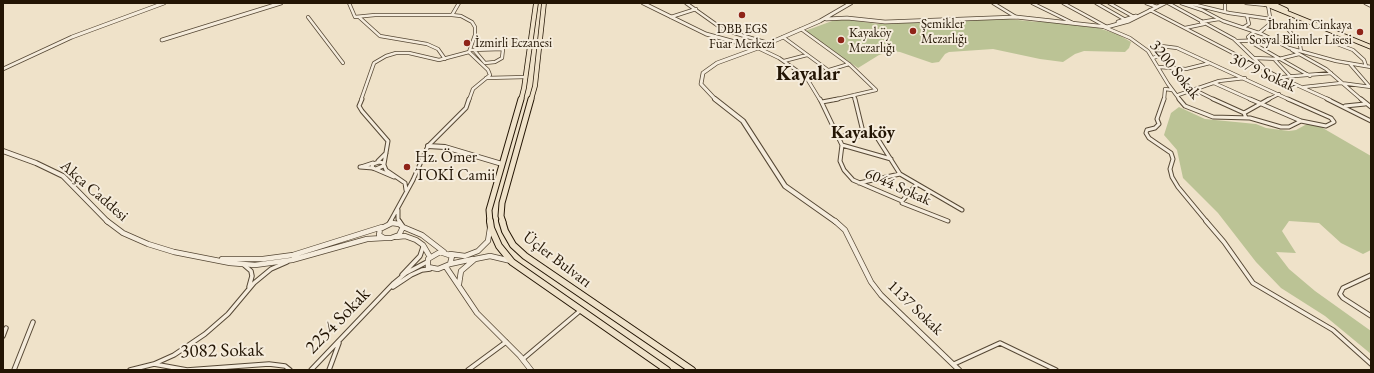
<!DOCTYPE html>
<meta charset="utf-8">
<style>
body{margin:0}
#map{position:relative;width:1374px;height:373px;overflow:hidden;background:#efe2c9;font-family:"EB Garamond",serif}
canvas{display:block}
.frame{position:absolute;inset:0;border:4px solid #231504;pointer-events:none}
</style>
<div id="map">
<canvas width="1374" height="373"></canvas>
<div class="frame"></div>
</div>
<script>
const c = document.querySelector('canvas').getContext('2d');
c.lineJoin = 'round';
function fill(path, color) { c.fillStyle = color; c.fill(path, 'evenodd'); }
const poly = rows => new Path2D(rows.map(r => 'M' + r).join(''));
function strokePath(path, color, width, dash) { c.strokeStyle = color; c.lineWidth = width; c.lineCap = dash ? 'butt' : 'round'; c.setLineDash(dash || []); c.stroke(path); }
function label(font, color, halo, rows, align = 'center') {
  c.font = font + ' "EB Garamond",serif'; c.lineWidth = 4; c.setLineDash([]); c.textBaseline = 'middle'; c.strokeStyle = halo; c.fillStyle = color; for (const [text, x, y, turn = 0] of rows) {
    c.save(); c.translate(x, y); c.rotate((+turn || 0) * Math.PI / 180); c.textAlign = isNaN(turn) ? turn : align; if (halo) c.strokeText(text, 0, 0); c.fillText(text, 0, 0); c.restore();
  }
}
fill(poly([
 [842,19,878,24,1008,19,1037,22,1045,21,1098,28,1117,34,1131,42,1129,48,1125,52,1084,51,1075,54,1063,62,1040,59,993,49,949,52,945,54,939,62,932,63,900,52,892,51,879,55,858,68,805,31,832,21],
 [1179,107,1205,119,1256,124,1266,128,1289,131,1296,130,1307,124,1321,127,1371,156,1371,250,1363,254,1341,243,1319,223,1289,221,1282,231,1296,253,1276,252,1289,269,1315,291,1371,331,1371,354,1325,316,1281,288,1256,262,1218,213,1183,178,1177,150,1164,135,1171,113]
]), '#bbc395');
const minorFar2 = poly([
 [349,3,355,17,375,15,452,15],
 [459,3,452,15,461,16,472,22,475,27,475,35,469,52,488,70,490,75,473,89,469,100],
 [686,3,724,30,768,43],
 [993,3,1016,17],
 [1032,3,1073,23],
 [1063,3,1107,27],
 [1096,3,1124,19],
 [1109,3,1134,17],
 [1146,3,1157,7],
 [1168,3,1234,39,1263,67],
 [1181,3,1202,10,1223,21,1262,34,1289,48,1336,61,1371,67],
 [1188,3,1229,13,1271,19],
 [1225,3,1225,12],
 [1246,3,1266,5],
 [1365,3,1371,6],
 [1150,10,1279,77,1330,100],
 [308,17,343,63],
 [359,17,380,36,427,44,438,49,445,59],
 [671,17,696,9],
 [1201,22,1219,19],
 [1104,27,1130,38,1148,51,1168,84,1180,100],
 [1244,27,1249,24,1247,16],
 [1185,28,1204,24],
 [801,29,849,64,876,90],
 [1288,29,1300,45,1301,51],
 [1254,32,1248,37,1254,44,1310,76],
 [1259,33,1271,23,1268,5],
 [783,37,828,70],
 [1237,41,1271,40],
 [1332,42,1353,50,1364,60,1366,66],
 [758,48,779,58,806,77,820,100],
 [471,50,503,49,502,58,495,62,485,63,474,50],
 [1292,50,1326,69,1362,100],
 [1153,58,1158,56,1161,46,1177,48,1290,100],
 [1254,58,1279,59,1299,54],
 [1274,59,1290,76],
 [784,61,807,55],
 [1350,64,1370,87],
 [1159,67,1186,69,1210,63],
 [806,77,849,64],
 [1283,77,1331,73],
 [486,78,526,77],
 [1214,83,1252,100],
 [1304,87,1341,83,1371,87],
 [1195,90,1215,100],
 [854,95,855,100],
 [1178,95,1219,81,1245,78],
 [361,100,374,63,386,56,396,53,409,53,439,60,469,52],
 [833,100,876,90],
 [1164,100,1165,89,1172,90],
 [1267,100,1279,94]
]);
const minorFar1 = poly([
 [362,99,359,106,362,111,388,141,384,164],
 [820,99,842,145,891,159],
 [855,99,864,136],
 [1164,99,1157,119,1159,124,1155,128,1147,130,1146,133,1149,138,1171,153,1173,159,1170,169,1172,177,1178,187,1207,222],
 [1179,99,1185,106,1213,117,1250,118,1281,127,1289,127,1301,121],
 [1213,99,1244,113],
 [1250,99,1301,121,1326,126,1334,122,1331,118,1288,99],
 [1327,99,1371,121],
 [1361,99,1371,107],
 [822,102,838,99],
 [1345,106,1365,104],
 [1246,118,1244,113,1269,99],
 [838,136,876,136,900,174,962,210],
 [842,145,840,161,844,170,853,180,902,201,902,203,948,221],
 [378,161,386,153],
 [379,162,384,163,383,166,376,169,372,168,373,164,379,162],
 [384,165,386,170,405,183,406,190],
 [360,167,373,168,394,177],
 [361,167,373,163],
 [859,183,900,174],
 [902,201,916,185],
 [398,210,398,219,400,222],
 [390,222,413,180,428,146,466,108,469,99]
]);
const minor = poly([
 [399,221,402,225],
 [1206,221,1224,242,1253,283,1333,330,1371,364],
 [389,224,391,221],
 [244,265,251,271,252,276,249,287],
 [402,275,420,256,423,247],
 [1371,275,1343,288,1340,294,1343,298,1371,316],
 [393,287,411,275,422,270,430,269],
 [3,336,6,328],
 [523,359,581,310],
 [154,364,174,355,205,334,228,314,254,283,271,269,287,262],
 [954,364,1000,343,1056,370],
 [14,370,33,322],
 [130,370,154,364,187,370,269,364,285,366,290,370],
 [311,370,394,283,406,273,427,262],
 [329,370,339,343],
 [468,370,506,342]
]);
const tertiaryFar2 = poly([
 [643,3,706,34,757,48],
 [826,19,847,18,885,22,1016,17,1107,27,1129,21,1165,3],
 [1118,22,1136,16],
 [162,40,281,3],
 [3,69,72,37,164,3],
 [716,100,701,84,703,73,717,63,758,48,820,21,851,3]
]);
const tertiaryFar1 = poly([
 [715,99,743,121,785,186,836,222],
 [428,146,445,147,502,164],
 [3,151,36,163,63,176,108,222]
]);
const tertiary = poly([
 [107,221,123,233,148,244,174,252,230,263,255,265,292,260,367,239,384,238],
 [835,221,845,230,871,282,881,295,959,370],
 [392,223,399,224,403,227,399,235,391,238,384,238,379,235,380,229,392,223],
 [403,227,422,235,444,252],
 [396,237,405,236,416,240,423,245,430,257],
 [440,252,452,256,450,264,438,269,428,267,428,259,440,252],
 [450,254,465,256,478,251,488,241,490,228],
 [222,259,263,259,293,255,382,227],
 [450,264,473,259],
 [446,267,477,313,520,356,531,370],
 [459,284,461,271,475,259,490,256,511,261]
]);
const primaryFar2 = poly([
 [1263,3,1371,47],
 [1271,3,1286,10],
 [521,100,524,88,536,3],
 [531,100,535,86,544,3]
]);
const primaryFar1 = poly([
 [490,222,489,210,521,99],
 [503,222,501,216,502,203,531,99]
]);
const primary = poly([
 [490,221,491,228,499,246,512,262,667,370],
 [502,221,505,231,513,245,525,256,692,370]
]);
strokePath(minorFar2, '#564835', 4);
strokePath(minorFar1, '#564835', 5);
strokePath(minor, '#564835', 5.5);
strokePath(tertiaryFar2, '#564835', 4.5);
strokePath(tertiaryFar1, '#564835', 6);
strokePath(tertiary, '#564835', 6);
strokePath(primaryFar2, '#231504', 5.5);
strokePath(primaryFar1, '#231504', 7);
strokePath(primary, '#231504', 8);
strokePath(minorFar2, '#f5ecdc', 2.5);
strokePath(minorFar1, '#f5ecdc', 3);
strokePath(minor, '#f5ecdc', 3.5);
strokePath(tertiaryFar2, '#f5ecdc', 3);
strokePath(tertiaryFar1, '#f5ecdc', 4);
strokePath(tertiary, '#f5ecdc', 4.5);
strokePath(primaryFar2, '#efe2c9', 4);
strokePath(primaryFar1, '#efe2c9', 5);
strokePath(primary, '#efe2c9', 6);
for (const [x, y, r, color] of [
 [742,15,4,"#8f2418"],
 [913,31,4,"#8f2418"],
 [1360,32,4,"#8f2418"],
 [841,40,4,"#8f2418"],
 [467,43,4,"#8f2418"],
 [407,167,4,"#8f2418"]
]) { const dot = new Path2D(); dot.arc(x, y, r, 0, 2 * Math.PI); c.fillStyle = color; c.fill(dot); strokePath(dot, '#f5ecdc', 1.5); }
label('13px', '#231504', '#f5ecdc', [
 ["Şemikler",921,24],
 ["Mezarlığı",921,39],
 ["İbrahim Cinkaya",1352,25,"right"],
 ["Sosyal Bilimler Lisesi",1352,40,"right"],
 ["DBB EGS",742,29,"center"],
 ["Fuar Merkezi",742,44,"center"],
 ["Kayaköy",849,33],
 ["Mezarlığı",849,48],
 ["İzmirli Eczanesi",475,43]
], 'left');
label('16px', '#231504', '#f5ecdc', [
 ["3200 Sokak",1175,70,51],
 ["3079 Sokak",1263,73,25],
 ["6044 Sokak",898,187,24],
 ["Akça Caddesi",94,191,41],
 ["Üçler Bulvarı",557,260,37],
 ["1137 Sokak",915,308,44]
]);
label('16px', '#231504', '#f5ecdc', [
 ["Hz. Ömer",415,158],
 ["TOKİ Camii",415,176]
], 'left');
label('bold 18px', '#231504', '#f5ecdc', [
 ["Kayaköy",863,133]
]);
label('19px', '#231504', '#f5ecdc', [
 ["2254 Sokak",338,321,-46],
 ["3082 Sokak",222,351,-1]
]);
label('bold 20px', '#231504', '#f5ecdc', [
 ["Kayalar",808,75]
]);
</script>
